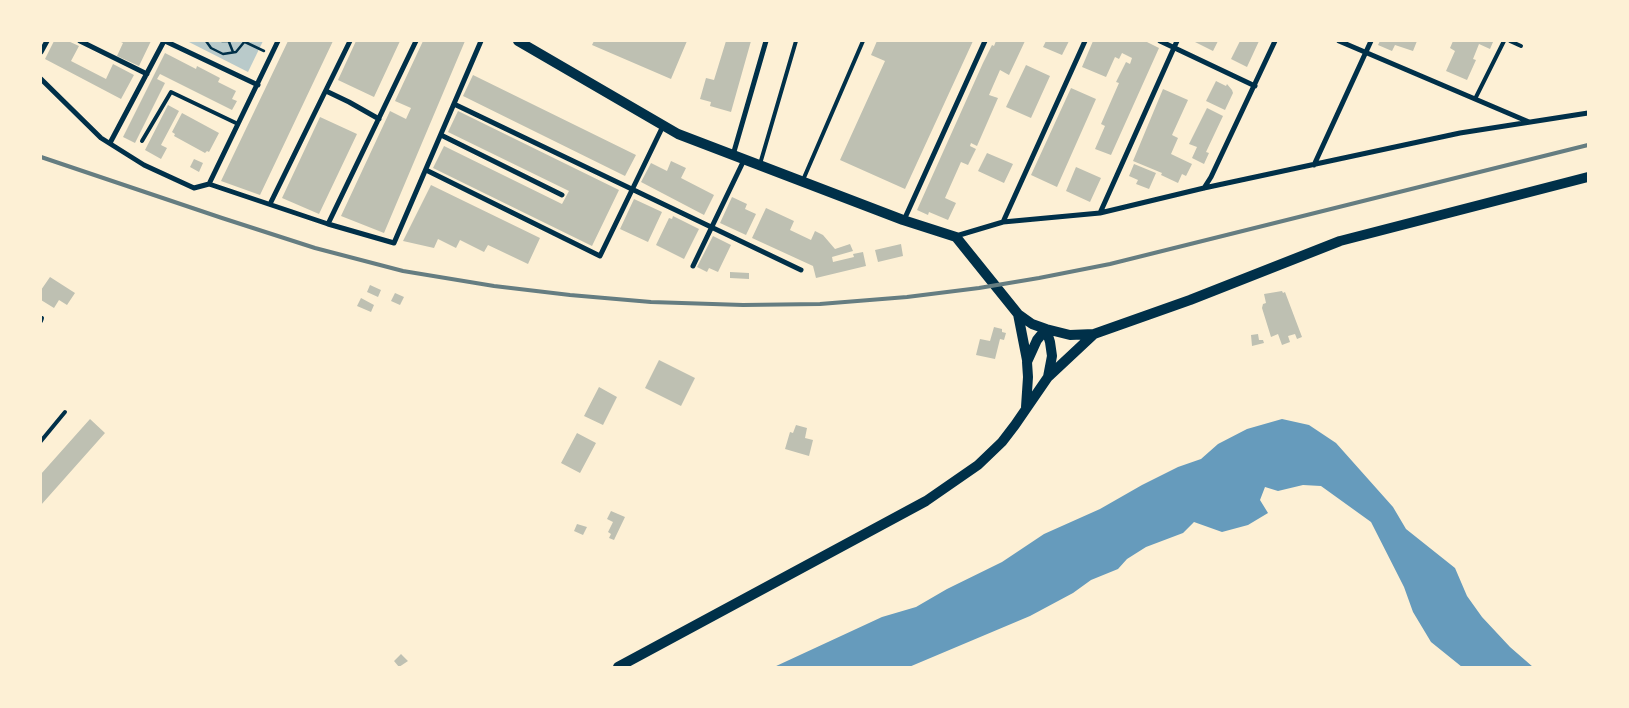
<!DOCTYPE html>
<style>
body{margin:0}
#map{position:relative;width:1629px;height:708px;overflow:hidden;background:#fdf0d5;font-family:"Asap Condensed",sans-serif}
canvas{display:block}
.frame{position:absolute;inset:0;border:42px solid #fdf0d5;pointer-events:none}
</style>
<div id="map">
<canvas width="1629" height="708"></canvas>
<div class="frame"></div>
</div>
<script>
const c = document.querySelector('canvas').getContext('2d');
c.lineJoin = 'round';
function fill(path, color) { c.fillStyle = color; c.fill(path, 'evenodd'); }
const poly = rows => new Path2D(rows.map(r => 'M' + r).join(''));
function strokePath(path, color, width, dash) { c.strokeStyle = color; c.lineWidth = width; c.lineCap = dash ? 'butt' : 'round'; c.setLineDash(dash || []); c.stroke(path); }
fill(poly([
 [187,41,263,41,248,72]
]), '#b9caca');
fill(poly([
 [1282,419,1309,425,1336,443,1393,507,1406,529,1455,568,1467,596,1482,617,1510,647,1533,667,1462,667,1431,642,1413,612,1404,587,1371,522,1321,486,1303,485,1278,491,1265,487,1260,500,1268,513,1248,525,1222,532,1194,522,1183,533,1146,547,1127,559,1118,569,1091,580,1073,593,1030,616,909,667,774,667,882,617,916,607,947,589,1002,562,1044,534,1100,509,1142,485,1178,467,1201,459,1218,444,1247,429]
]), '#669bbc');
fill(poly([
 [54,41,68,41,79,46,71,61,106,79,113,64,134,75,121,99,45,59],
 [119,41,151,41,139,66,117,56,123,43],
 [288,41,333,41,260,195,221,181],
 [356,41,400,41,374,97,338,80],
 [423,41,465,41,384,233,341,216,390,111,406,119,411,108,395,101],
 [594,41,687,41,671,79,592,45],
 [726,41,751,41,731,112,710,106,711,102,700,99,706,78,714,80],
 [877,41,973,41,905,189,840,160,885,61,871,55],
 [996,41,1025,41,1009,75,1000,70,989,95,998,98,977,146,971,143,970,146,976,149,968,165,961,162,945,198,956,203,948,220,929,212,928,215,917,210,983,63,992,45,994,46],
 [1046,41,1069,41,1062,55,1043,47],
 [1093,41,1145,41,1159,48,1111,155,1095,149,1105,126,1101,124,1119,83,1116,82,1126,62,1130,64,1132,58,1122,53,1119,59,1115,57,1106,77,1082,67],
 [1193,41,1218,41,1213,51],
 [1240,41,1259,41,1247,67,1231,59],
 [1380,41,1417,41,1413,51,1395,45,1392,51,1378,45],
 [1453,41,1493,42,1490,49,1479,44,1473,59,1476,60,1467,80,1446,71,1455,51,1450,48],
 [165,53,196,69,197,66,220,78,218,82,236,91,232,99,237,101,232,110,160,74,157,79,165,83,135,143,123,137],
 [1026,65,1050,76,1031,118,1006,107],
 [473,75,636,155,625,176,463,96],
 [1216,81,1226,86,1227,84,1232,90,1233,93,1225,110,1206,101],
 [1071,88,1096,99,1057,187,1031,175],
 [1163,89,1188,100,1172,135,1178,138,1171,154,1192,164,1186,176,1182,174,1178,183,1161,175,1162,173,1133,161],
 [168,105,179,111,161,145,167,148,161,159,145,150],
 [1207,108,1223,116,1206,152,1209,153,1204,164,1192,158,1197,147,1189,144],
 [458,111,619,190,592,246,433,168,444,146,562,204,569,191,448,132],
 [182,113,219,133,209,152,207,151,205,153,174,136,175,134,172,132],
 [320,117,357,134,319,214,282,198],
 [987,153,1013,164,1004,183,978,171],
 [194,159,203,163,199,172,190,167],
 [671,161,686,168,681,178,714,195,704,215,641,182,651,163,667,171],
 [1134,164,1156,173,1149,189,1136,184,1138,180,1129,176],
 [1076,167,1101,178,1090,202,1066,191],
 [431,185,540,238,528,264,488,245,484,252,460,240,456,248,438,239,434,248,403,241],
 [732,197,747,204,745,209,756,214,746,235,720,223],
 [634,199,662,212,648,242,620,229],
 [766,208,794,221,790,230,811,240,815,231,823,235,835,249,850,244,853,251,832,257,833,262,854,257,853,254,863,252,866,266,816,278,813,266,752,238],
 [673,216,699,229,684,259,656,245,669,218,672,219],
 [713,236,731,245,718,272,709,268,707,272,697,267],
 [901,244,903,256,878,262,875,250],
 [730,272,749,273,749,279,730,278],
 [50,277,75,293,67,305,59,300,54,308,41,300,41,290],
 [370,285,381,290,378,297,367,292],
 [1282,291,1283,293,1285,292,1302,337,1297,339,1295,334,1288,336,1290,342,1282,345,1278,334,1271,337,1262,308,1263,304,1266,303,1264,294],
 [395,293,404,297,400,305,391,301],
 [361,298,374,305,371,312,357,306],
 [994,327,1002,329,1002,332,1006,333,1004,340,1000,339,995,359,976,355,980,339,990,341],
 [1258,334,1259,340,1263,340,1264,343,1252,346,1251,335],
 [659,360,695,378,681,406,645,388],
 [599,387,617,397,603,425,584,416],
 [90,419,105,433,41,505,41,474],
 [796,425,807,428,805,438,813,440,809,456,785,449,790,432,793,433],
 [577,433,596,443,580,473,561,463],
 [611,511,625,517,614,540,609,538,611,534,608,532,613,522,607,519],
 [577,524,587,527,583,535,574,531],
 [401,654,408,661,399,667,394,661]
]), '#bec0b2');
strokePath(poly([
 [206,41,211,48,223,54,236,52,245,41],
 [222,41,230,41],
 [229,42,233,52],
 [245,42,264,51]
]), '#003049', 2.5);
strokePath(poly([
 [1510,41,1521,46],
 [1475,99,1504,41],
 [142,141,171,92,238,124],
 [760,164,796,41],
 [803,180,863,41],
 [41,321,42,318],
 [41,441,65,412]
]), '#003049', 4);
strokePath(poly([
 [80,41,147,74],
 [165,41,258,85],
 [1160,41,1255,86],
 [1339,41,1529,122],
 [41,52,47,41],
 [41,79,101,138,144,165,194,188,209,184,328,224,394,243,481,41],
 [326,91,349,102,379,119],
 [454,104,801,270],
 [441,135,562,195],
 [110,143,164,41],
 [733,155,766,41],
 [1314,165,1371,41],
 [426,170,600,256,663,126],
 [209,184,278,41],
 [1204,188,1211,177,1275,41],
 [270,204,350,41],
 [1100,213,1177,41],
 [904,220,985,41],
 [1003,222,1085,41],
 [328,224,416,41],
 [956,236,1003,222,1100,213,1204,188,1460,133,1588,113],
 [693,266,744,160]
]), '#003049', 5);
strokePath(poly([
 [518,41,678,134,903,220,956,237,1018,314,1032,324,1046,329,1070,335,1094,334,1190,300,1340,241,1588,177],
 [1018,314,1027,360],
 [1046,329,1050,342,1052,356,1048,377],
 [1026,407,1028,377,1027,362,1037,340,1046,329],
 [618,667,926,501,978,465,1002,442,1015,425,1048,377,1094,334]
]), '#003049', 10);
strokePath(poly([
 [41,157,222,218,315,248,403,271,494,286,570,295,651,302,743,305,820,304,907,297,979,288,1039,278,1110,264,1588,145]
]), '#657d81', 4);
</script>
